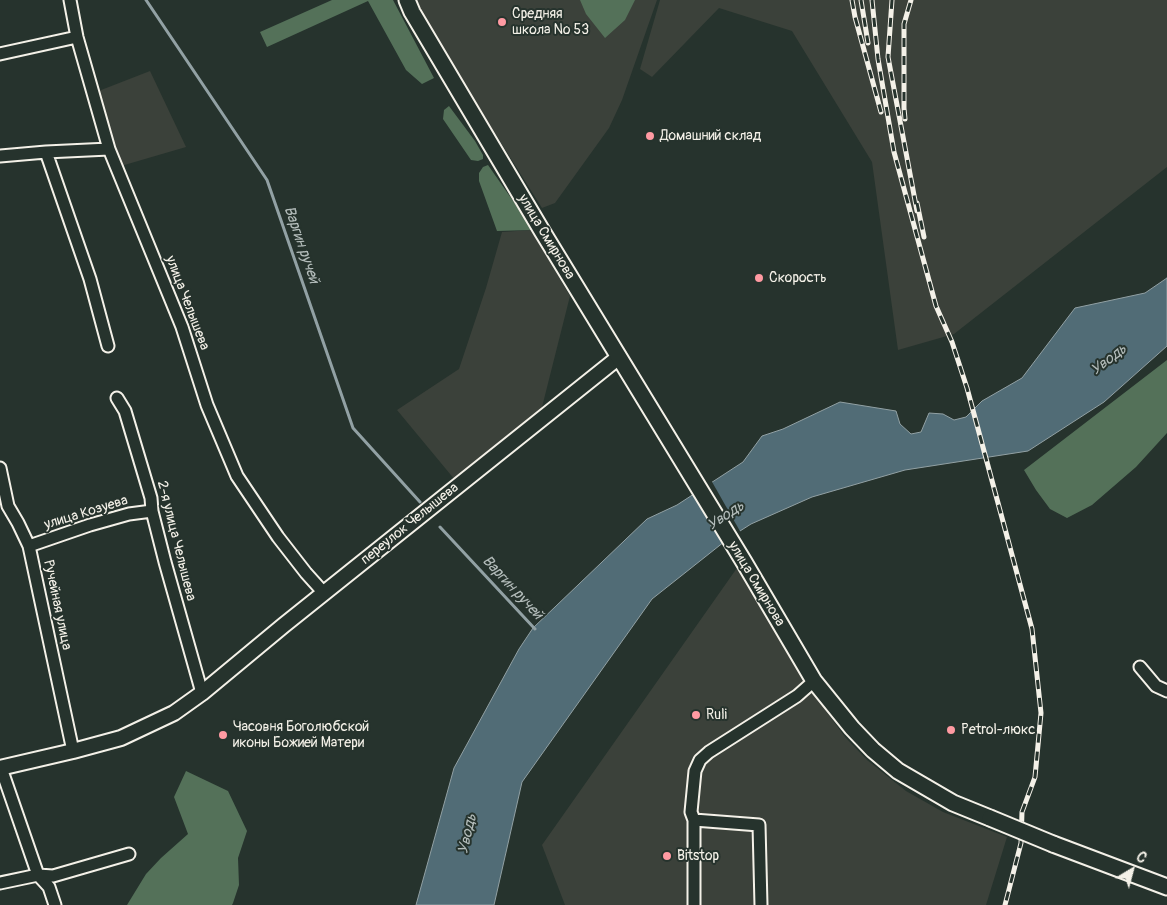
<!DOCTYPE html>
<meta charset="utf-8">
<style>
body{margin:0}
#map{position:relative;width:1167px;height:905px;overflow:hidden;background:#26332d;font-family:Pangolin,sans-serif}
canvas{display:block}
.north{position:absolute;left:1107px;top:845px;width:50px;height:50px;-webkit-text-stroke:4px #26332d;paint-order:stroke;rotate:37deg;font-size:14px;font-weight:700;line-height:20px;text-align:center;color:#f4f1e8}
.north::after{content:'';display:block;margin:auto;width:18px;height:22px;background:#f4f1e8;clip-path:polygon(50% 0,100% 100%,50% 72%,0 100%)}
</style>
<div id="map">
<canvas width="1167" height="905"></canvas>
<div class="north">С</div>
</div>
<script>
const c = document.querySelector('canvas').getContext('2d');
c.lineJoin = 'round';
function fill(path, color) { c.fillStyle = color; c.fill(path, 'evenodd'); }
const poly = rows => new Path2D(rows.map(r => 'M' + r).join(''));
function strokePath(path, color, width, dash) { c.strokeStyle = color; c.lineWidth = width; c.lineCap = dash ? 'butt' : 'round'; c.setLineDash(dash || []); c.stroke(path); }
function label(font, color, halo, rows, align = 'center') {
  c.font = font + ' Pangolin,sans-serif'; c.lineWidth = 4; c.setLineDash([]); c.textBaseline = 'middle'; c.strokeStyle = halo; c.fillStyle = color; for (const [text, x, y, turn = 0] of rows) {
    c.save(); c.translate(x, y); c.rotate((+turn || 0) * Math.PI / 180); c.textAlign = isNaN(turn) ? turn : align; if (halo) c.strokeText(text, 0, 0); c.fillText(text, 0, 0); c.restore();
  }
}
fill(poly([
 [415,0,657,0,622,100,609,128,555,203,542,208,433,35],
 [660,0,1167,0,1167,167,954,334,898,350,872,162,792,31,719,8,652,77,640,69],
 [150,71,186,147,121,166,96,92],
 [531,230,570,296,538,423,460,486,397,410,459,369,486,288,502,232],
 [737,568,813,693,845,737,867,760,906,791,943,812,1007,837,986,905,565,905,542,845]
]), '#3b413a');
fill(poly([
 [332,0,393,0,434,78,422,84,406,70,368,1,267,47,260,32],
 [580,0,635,0,625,20,605,38,586,14],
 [449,106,475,141,483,155,483,159,478,161,471,160,443,119,444,110],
 [488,165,532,228,531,230,497,231,479,181,479,173,483,167],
 [1167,360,1167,433,1136,467,1092,505,1067,518,1050,509,1036,490,1024,470],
 [186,771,228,791,247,831,238,858,239,885,233,903,232,905,127,905,146,874,161,858,188,834,174,797]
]), '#547159');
const water = poly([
 [1167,278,1167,346,1104,402,1028,451,905,470,812,497,751,524,729,538,652,599,522,782,494,905,416,905,454,768,519,649,533,628,647,519,677,505,743,462,762,436,783,429,840,402,896,411,900,424,911,434,921,432,929,413,943,414,954,420,966,417,982,401,1022,378,1075,308,1145,293,1167,278]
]);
fill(water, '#516c76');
strokePath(water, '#92a1a4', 1);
fill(poly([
 [711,480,741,533,725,544,692,493]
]), '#26332d');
strokePath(poly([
 [146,0,267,180,353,428,420,502],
 [440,527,535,629]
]), '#92a1a4', 3);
const minor = poly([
 [70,0,77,37,109,149,182,327,207,405,237,476,278,537,306,573,324,593],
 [0,54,77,37],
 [46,152,90,279,108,346],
 [0,156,46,152,109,149],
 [117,398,125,411,151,498,152,511,165,562,202,693],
 [0,468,8,506,18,523,29,546,73,751],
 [29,546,90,525,129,514,152,511],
 [1140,667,1156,686,1167,691],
 [1,768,38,875,49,887,55,905],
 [694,820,694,905],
 [0,883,38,875,53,876,129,854],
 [761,905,759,825,694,820,691,812,695,771,700,760,709,752,797,696,814,681]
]);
const tertiary = poly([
 [0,768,73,751,121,738,174,713,202,693,284,625,619,357]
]);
const secondary = poly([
 [407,0,412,12,542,231,744,562,814,681,852,728,873,750,898,771,953,803,990,818],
 [1053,844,1167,887]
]);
strokePath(minor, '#f4f1e8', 15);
strokePath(tertiary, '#f4f1e8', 18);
strokePath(secondary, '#f4f1e8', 19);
strokePath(minor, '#26332d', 11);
strokePath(tertiary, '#26332d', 14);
strokePath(secondary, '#26332d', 15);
const rail = poly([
 [852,0,855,17,881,112],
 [861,0,868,43],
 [872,0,878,59,894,152,936,306,952,342,967,388,1032,629,1041,713,1035,777,1022,812,1021,843,1005,905],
 [892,0,888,57,917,211],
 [905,119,904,108,904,24,911,0],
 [917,203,924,237]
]);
strokePath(rail, '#f4f1e8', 5);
strokePath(rail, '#26332d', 3, [9]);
const secondaryBridge = poly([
 [990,818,1053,844]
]);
strokePath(secondaryBridge, '#f4f1e8', 19, []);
strokePath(secondaryBridge, '#26332d', 15);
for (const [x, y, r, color] of [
 [502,22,5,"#ff9aa2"],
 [650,136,5,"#ff9aa2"],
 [759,278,5,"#ff9aa2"],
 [696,715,5,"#ff9aa2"],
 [951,730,5,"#ff9aa2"],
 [223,735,5,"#ff9aa2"],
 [667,856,5,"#ff9aa2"]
]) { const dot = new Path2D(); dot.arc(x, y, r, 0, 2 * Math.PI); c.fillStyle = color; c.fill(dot); strokePath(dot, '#26332d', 2); }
label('14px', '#f4f1e8', '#26332d', [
 ["Средняя",512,14],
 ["школа № 53",512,30],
 ["Домашний склад",660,136],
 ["Скорость",769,278],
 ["Ruli",706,715],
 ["Часовня Боголюбской",233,727],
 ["иконы Божией Матери",233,743],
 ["Petrol-люкс",961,730],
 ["Bitstop",677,856]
], 'left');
label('14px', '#f4f1e8', '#26332d', [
 ["улица Смирнова",546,237,59],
 ["улица Челышева",187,303,69],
 ["улица Козуева",86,513,-17],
 ["переулок Челышева",410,524,-39],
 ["2-я улица Челышева",176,541,76],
 ["улица Смирнова",756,584,59],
 ["Ручейная улица",57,605,78]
]);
label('italic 15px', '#b3bcba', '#26332d', [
 ["Варгин ручей",301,245,71],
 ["Уводь",1109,360,-37],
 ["Уводь",726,516,-33],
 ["Варгин ручей",512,588,47],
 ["Уводь",468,834,-77]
]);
</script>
